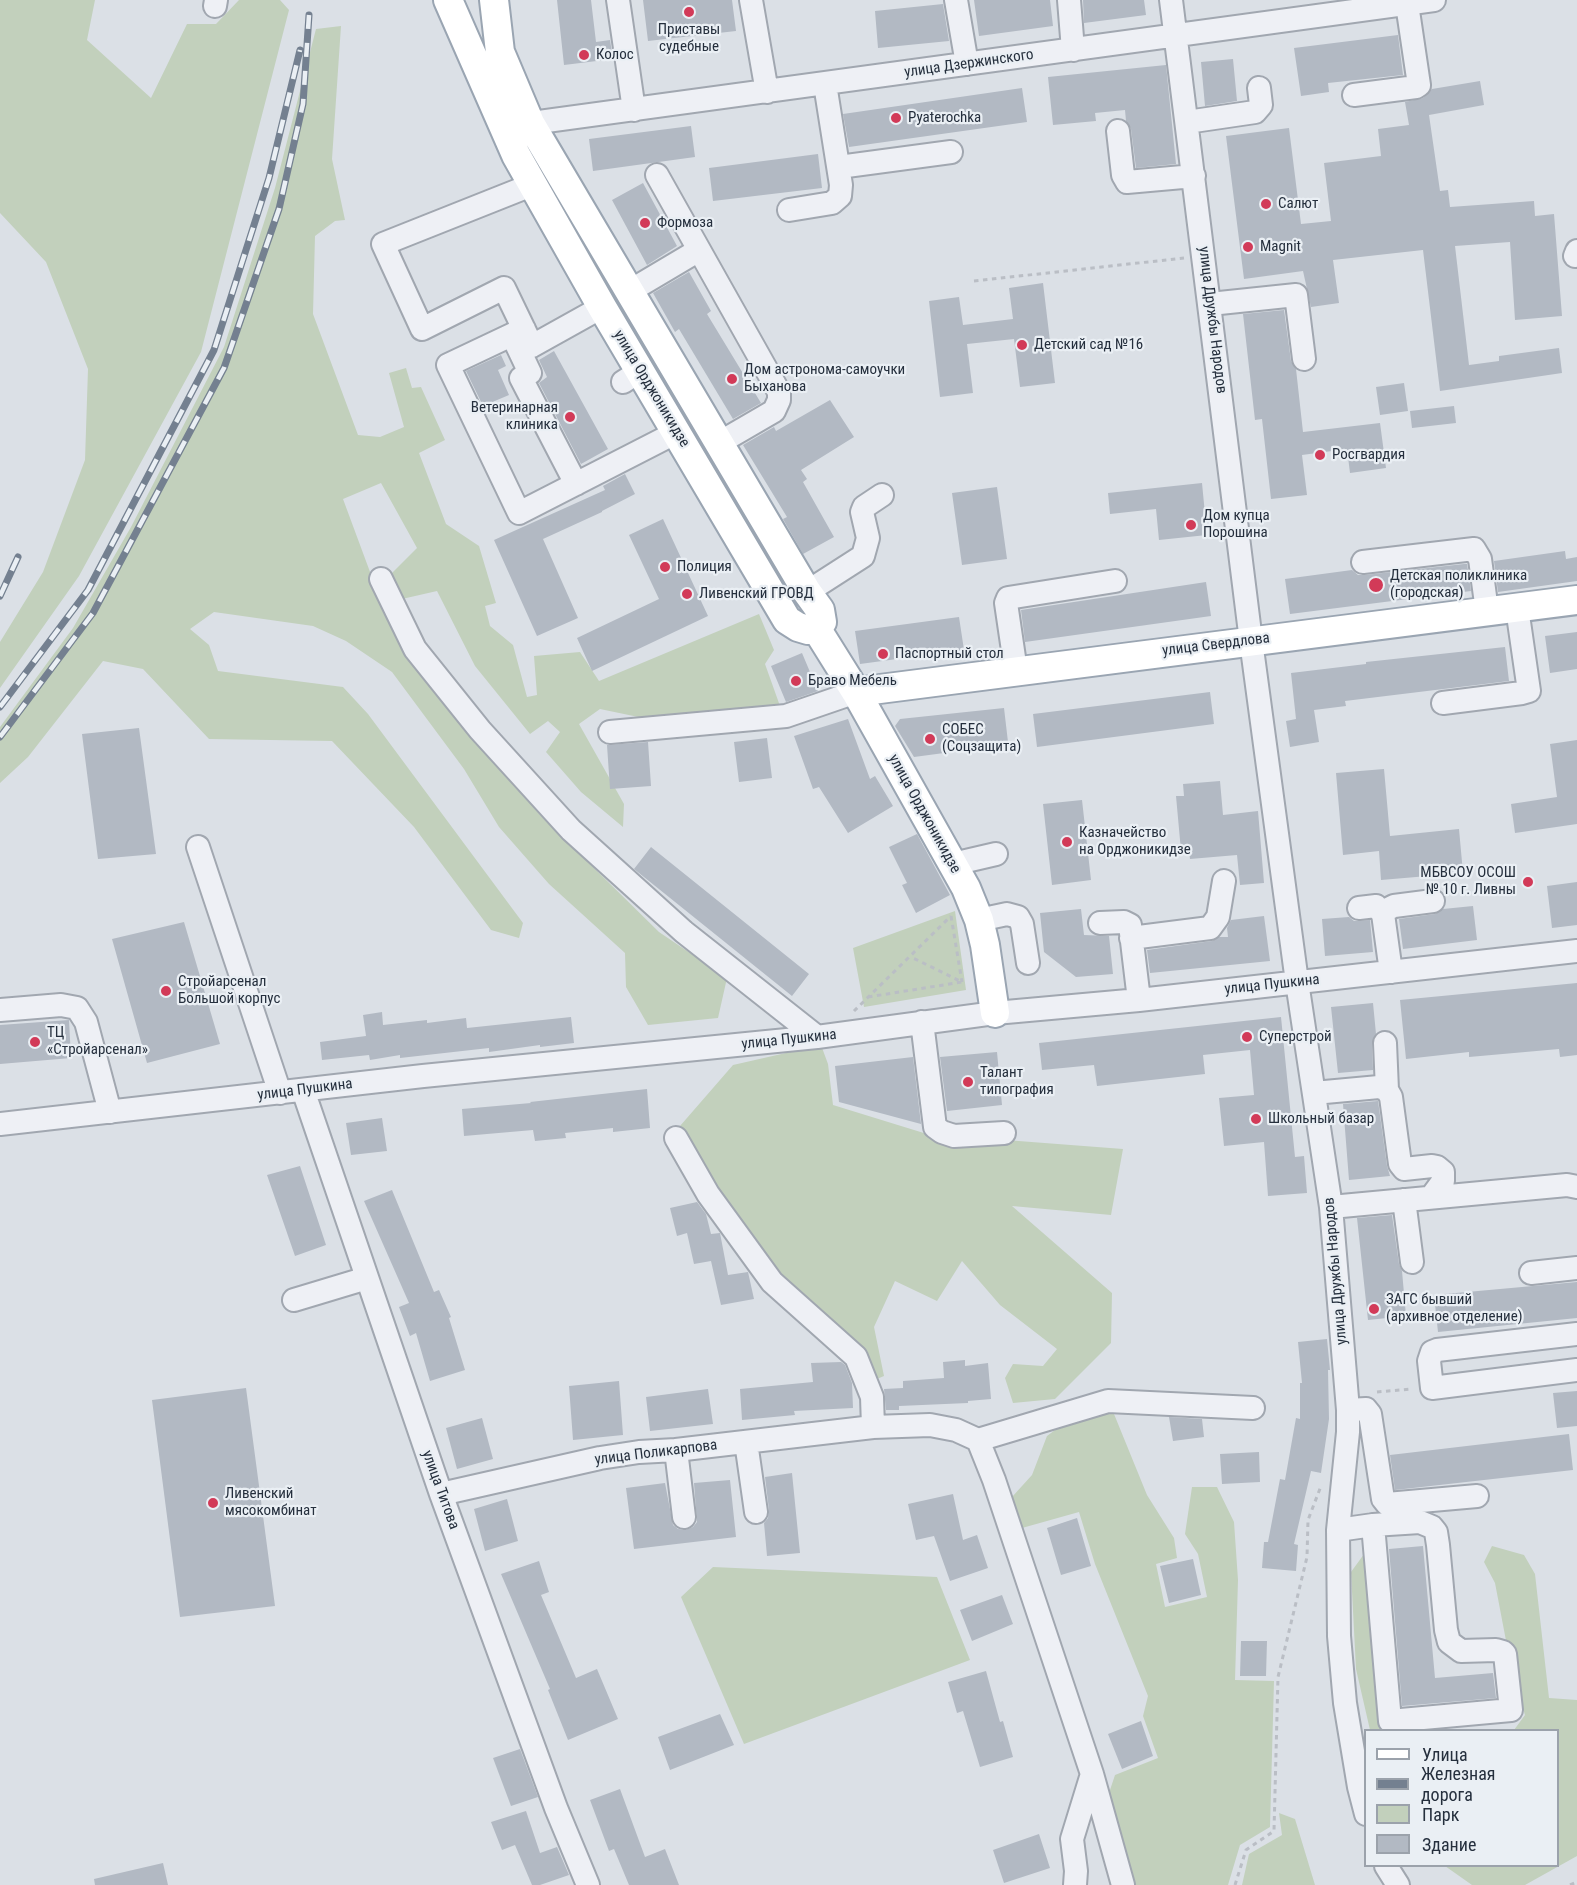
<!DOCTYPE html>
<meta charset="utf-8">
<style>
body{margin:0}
#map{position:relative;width:1577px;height:1885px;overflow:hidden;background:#dbe0e6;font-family:"Roboto Condensed",sans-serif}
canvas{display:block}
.legend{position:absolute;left:1364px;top:1729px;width:195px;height:138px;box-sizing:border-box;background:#eaeff4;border:2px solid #9ba2ab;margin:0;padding:8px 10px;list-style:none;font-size:18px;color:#252f3d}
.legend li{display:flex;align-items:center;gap:12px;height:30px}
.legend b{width:30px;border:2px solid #9ba2ab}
</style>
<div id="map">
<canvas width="1577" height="1885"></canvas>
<ul class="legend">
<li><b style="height:8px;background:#fff"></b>Улица</li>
<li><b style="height:8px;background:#748090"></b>Железная дорога</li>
<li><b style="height:16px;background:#c2d0bc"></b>Парк</li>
<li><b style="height:16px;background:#b2b9c3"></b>Здание</li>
</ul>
</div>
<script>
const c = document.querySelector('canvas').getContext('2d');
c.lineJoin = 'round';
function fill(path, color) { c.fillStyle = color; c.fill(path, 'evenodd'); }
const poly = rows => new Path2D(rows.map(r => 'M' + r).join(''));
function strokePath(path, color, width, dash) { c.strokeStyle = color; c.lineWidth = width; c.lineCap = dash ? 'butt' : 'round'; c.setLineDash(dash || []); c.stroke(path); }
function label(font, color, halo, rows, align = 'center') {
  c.font = font + ' "Roboto Condensed",sans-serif'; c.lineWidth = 4.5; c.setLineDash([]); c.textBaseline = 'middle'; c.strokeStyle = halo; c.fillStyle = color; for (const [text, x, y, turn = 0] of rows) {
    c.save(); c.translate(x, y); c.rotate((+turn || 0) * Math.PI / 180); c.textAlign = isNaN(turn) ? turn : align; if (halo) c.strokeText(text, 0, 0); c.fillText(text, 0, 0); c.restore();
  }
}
fill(poly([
 [0,0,95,0,87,40,151,98,187,24,216,24,239,0,280,0,289,10,201,352,79,576,0,688,0,642,43,572,85,460,88,369,46,262,0,213],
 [341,26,332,159,345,220,335,221,315,236,313,314,358,435,380,437,404,427,389,373,406,368,412,388,421,387,445,440,419,453,446,524,479,546,496,603,485,606,490,626,513,645,527,697,537,695,534,656,580,652,599,681,759,614,774,650,765,664,780,706,648,719,600,709,579,724,624,804,623,827,581,792,546,752,560,732,548,721,530,734,475,666,437,591,402,599,389,576,417,548,381,483,343,499,373,580,417,666,540,815,659,932,727,978,718,1018,648,1025,626,987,625,953,549,884,499,827,464,769,392,672,346,641,313,626,214,612,190,629,209,645,218,671,343,687,368,714,523,923,519,938,491,930,414,827,332,741,209,739,143,669,103,661,28,757,0,783,0,727,73,628,131,527,224,347,275,188,316,29],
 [955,911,966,990,864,1007,853,948],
 [821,1045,828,1064,833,1105,927,1134,1123,1149,1111,1215,1012,1206,1112,1293,1111,1343,1055,1399,1013,1403,1005,1378,1013,1364,1043,1366,1057,1349,1000,1305,962,1261,937,1301,895,1281,874,1327,884,1376,872,1381,775,1274,712,1185,680,1126,733,1065],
 [1091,1413,1114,1414,1147,1495,1174,1538,1177,1558,1156,1564,1165,1607,1207,1597,1198,1554,1185,1534,1192,1487,1217,1487,1234,1522,1238,1580,1235,1680,1274,1681,1270,1827,1240,1845,1228,1885,1132,1885,1108,1796,1115,1775,1158,1758,1143,1716,1148,1696,1095,1564,1079,1512,1022,1528,1012,1497,1032,1475,1047,1436,1067,1421],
 [1492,1546,1524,1555,1535,1574,1549,1698,1577,1700,1577,1856,1525,1885,1472,1885,1445,1866,1558,1866,1558,1730,1514,1730,1525,1715,1512,1672,1495,1583,1484,1562],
 [1367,1550,1392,1730,1370,1730,1356,1669,1351,1572],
 [713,1567,937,1577,970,1660,744,1744,681,1597],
 [1279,1813,1295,1819,1315,1885,1242,1885,1249,1854,1282,1835]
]), '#c2d0bc');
fill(poly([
 [557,0,591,0,596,42,610,40,613,59,564,65],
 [643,0,732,0,736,31,648,41],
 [974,0,1050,0,1053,26,979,36],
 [1083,0,1144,0,1146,15,1084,23],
 [943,4,949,41,878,48,875,11],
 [1398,35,1403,75,1328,83,1329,92,1301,96,1294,48],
 [1233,59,1237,101,1205,106,1201,62],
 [1166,65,1176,164,1136,168,1131,129,1126,121,1125,110,1095,113,1096,121,1053,125,1048,77],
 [1480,81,1484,105,1429,115,1440,191,1448,190,1450,207,1534,201,1535,216,1554,214,1562,316,1515,320,1510,242,1455,246,1469,365,1499,361,1499,356,1559,348,1562,373,1440,391,1423,250,1333,260,1339,303,1311,307,1303,271,1244,279,1226,136,1289,128,1301,224,1331,221,1324,163,1381,156,1378,129,1409,125,1405,102,1423,98,1432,89],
 [1022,88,1027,122,849,147,843,114],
 [691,126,695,157,593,171,589,139],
 [818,154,822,188,713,201,709,168],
 [643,183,677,246,647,265,612,200],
 [689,272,711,311,707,314,761,403,733,419,679,329,675,332,653,293],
 [1043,283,1055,383,1020,387,1014,339,967,344,973,393,940,397,929,301,959,297,963,325,1013,319,1009,288],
 [1284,310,1291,361,1296,369,1303,432,1380,423,1386,468,1350,473,1347,449,1302,455,1307,495,1271,499,1262,419,1255,420,1243,314],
 [554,351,608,449,581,464,539,383,547,377,539,360],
 [501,355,506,366,498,370,509,395,483,406,466,371],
 [1404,383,1408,411,1380,415,1376,387],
 [830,400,854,437,801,470,807,479,803,482,834,537,803,554,783,519,787,517,743,445,774,427,776,431],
 [1454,406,1456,423,1412,428,1410,411],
 [625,474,635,494,602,511,602,512,543,539,578,618,537,636,494,540,605,490,603,486],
 [1202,483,1207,535,1159,540,1156,509,1110,514,1108,493],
 [997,487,1007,559,962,565,952,493],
 [663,519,708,616,592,671,577,638,659,599,629,535],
 [1565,551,1566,559,1577,557,1577,581,1498,592,1494,561],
 [1464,564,1467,564,1471,591,1290,614,1285,579,1352,570,1358,575,1365,575],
 [1206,582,1211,616,1025,642,1021,610],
 [959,617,964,650,860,664,855,631],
 [1577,632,1577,669,1550,673,1545,636],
 [1505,647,1509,681,1345,701,1346,706,1314,710,1319,742,1290,747,1286,721,1296,719,1291,673,1366,664,1366,662],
 [802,653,818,691,786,702,771,666],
 [1210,692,1214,724,1037,747,1033,714],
 [1004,708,1008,742,958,748,959,751,914,757,895,726,900,719],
 [848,719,870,779,875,776,893,806,848,833,819,787,813,789,794,736],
 [139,728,156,854,98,859,82,734],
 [767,738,772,778,739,782,734,742],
 [1577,740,1577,824,1515,833,1511,804,1557,797,1550,744],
 [648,742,651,786,610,789,607,745],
 [1384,769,1390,836,1459,829,1463,873,1381,880,1379,851,1343,855,1336,773],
 [1220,781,1223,815,1258,811,1264,883,1240,885,1237,855,1190,859,1189,850,1181,851,1176,796,1184,796,1183,784],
 [1082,800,1091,880,1052,885,1043,804],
 [917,834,950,895,916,913,902,885,907,883,889,847],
 [651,847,809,974,792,996,634,869],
 [1577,882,1577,925,1552,928,1547,886],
 [1473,906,1477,940,1403,949,1399,919,1435,914,1443,909],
 [1081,909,1084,935,1109,936,1113,974,1076,977,1044,952,1040,913],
 [1264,916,1270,961,1150,973,1147,950,1212,941,1219,937,1228,937,1227,928,1231,920],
 [1349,917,1354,921,1370,920,1373,952,1325,956,1322,919],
 [184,922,220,1044,147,1063,112,939],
 [1577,983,1577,1055,1560,1057,1559,1049,1469,1057,1469,1052,1406,1059,1400,1000],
 [1373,1003,1376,1034,1372,1044,1373,1070,1338,1073,1331,1007],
 [382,1012,383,1025,427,1020,427,1023,466,1018,467,1028,571,1017,574,1043,540,1047,540,1045,489,1052,489,1048,400,1058,400,1055,370,1060,369,1055,322,1060,320,1042,366,1036,363,1015],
 [1281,1017,1295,1157,1304,1156,1307,1193,1268,1196,1264,1142,1224,1146,1219,1098,1254,1095,1250,1050,1203,1055,1205,1074,1097,1086,1094,1065,1042,1070,1039,1043],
 [69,1020,71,1058,0,1064,0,1025],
 [997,1052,1002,1105,947,1111,940,1057],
 [913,1057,921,1124,839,1102,835,1066],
 [647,1089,650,1128,613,1132,613,1128,565,1133,566,1138,535,1141,533,1130,464,1136,462,1109,531,1103,530,1102],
 [1378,1101,1387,1166,1390,1176,1349,1180,1343,1104],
 [382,1118,387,1151,351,1155,346,1123],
 [300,1166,326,1245,295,1256,267,1175],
 [392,1190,434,1292,439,1290,451,1317,449,1318,465,1370,430,1381,416,1333,410,1336,399,1307,409,1303,364,1201],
 [697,1202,706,1214,711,1234,720,1233,728,1275,748,1272,754,1299,721,1305,711,1261,694,1264,687,1233,677,1236,670,1208],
 [1392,1215,1399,1264,1402,1271,1406,1316,1368,1320,1357,1218],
 [1577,1282,1577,1318,1438,1332,1434,1295],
 [1327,1339,1330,1370,1328,1370,1329,1419,1321,1473,1311,1471,1294,1544,1298,1545,1296,1571,1262,1568,1264,1542,1268,1542,1280,1479,1285,1480,1296,1418,1300,1419,1300,1383,1302,1383,1298,1342],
 [965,1360,965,1366,988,1363,991,1399,968,1401,968,1403,899,1406,899,1410,886,1410,884,1389,903,1388,903,1381,944,1378,943,1362],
 [841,1362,845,1365,852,1383,853,1408,794,1411,795,1415,742,1420,740,1389,813,1382,811,1363],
 [619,1381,623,1435,573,1440,569,1386],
 [246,1388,275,1606,180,1617,152,1400],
 [708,1389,713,1424,650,1431,646,1397],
 [1577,1391,1577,1426,1557,1428,1553,1393],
 [1169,1417,1202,1419,1204,1437,1173,1441],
 [482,1418,493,1459,457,1469,446,1428],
 [1569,1434,1573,1470,1395,1490,1390,1455],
 [1259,1452,1260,1482,1222,1484,1220,1454],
 [792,1473,800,1553,767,1556,764,1523,768,1518,769,1510,765,1477],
 [730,1480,736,1537,634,1549,626,1488,665,1483,673,1525,678,1529,685,1530,693,1527,697,1522,694,1483],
 [953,1494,963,1540,977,1535,988,1568,950,1581,934,1536,916,1540,908,1504],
 [507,1499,518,1541,485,1551,474,1509],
 [1077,1518,1091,1566,1061,1575,1047,1528],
 [1423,1546,1435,1678,1493,1673,1496,1698,1402,1706,1389,1549],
 [1193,1559,1201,1595,1169,1603,1160,1566],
 [539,1561,549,1592,541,1595,576,1678,597,1669,618,1719,568,1740,548,1690,550,1689,501,1574],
 [1002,1595,1013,1624,972,1641,960,1610],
 [1241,1641,1267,1641,1266,1676,1240,1676],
 [986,1671,1000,1722,1003,1721,1013,1757,980,1767,963,1711,957,1713,948,1682],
 [720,1714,734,1745,670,1770,658,1737],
 [1141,1721,1153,1756,1122,1769,1108,1734],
 [520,1749,538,1797,511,1806,493,1758],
 [620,1789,645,1857,665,1849,679,1885,629,1885,614,1849,609,1851,590,1800],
 [526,1811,540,1853,557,1847,569,1875,540,1885,532,1885,515,1845,502,1850,491,1822],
 [1039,1834,1050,1868,1004,1883,993,1850],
 [163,1863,168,1885,95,1885,94,1879]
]), '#b2b9c3');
const minor = poly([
 [618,0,634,110],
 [751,0,767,92],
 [956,0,967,64],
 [1069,0,1073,50],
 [1171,0,1251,641,1297,982,1331,1207,1348,1410,1348,1432,1338,1530,1339,1636,1345,1703,1359,1787,1366,1814],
 [215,6,216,0],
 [1354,95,1416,87,1419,85,1407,4],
 [1187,122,1255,112,1261,105,1259,88],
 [517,125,1434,0],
 [1118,131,1123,175,1127,182,1194,176],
 [839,167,951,152],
 [657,175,779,392,779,400,774,411,719,443],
 [534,184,383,244,422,329,504,288,532,346,602,307],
 [789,210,832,203,840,196,841,185,825,84],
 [1575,256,1577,251],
 [630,291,699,250],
 [1210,304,1296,295,1304,359],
 [524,329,448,365,519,513,677,432],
 [512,335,530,373,521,378,576,484],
 [623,382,640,371],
 [1363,562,1474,549,1480,559,1487,611],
 [381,579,415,649,480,730,571,830,684,932,817,1037],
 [807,592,863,556,868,538,862,512,864,507,882,495],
 [1016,671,1006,603,1008,598,1115,581],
 [1443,703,1522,693,1529,691,1517,608],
 [610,732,786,716,856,692],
 [198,847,280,1093],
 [953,864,996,854],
 [1359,908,1376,906,1383,914,1391,972],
 [1383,914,1388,909,1394,906,1433,901],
 [979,920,1007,914,1018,917,1022,924,1028,963],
 [1100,923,1124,922,1130,925,1139,1000],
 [1131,938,1210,928,1218,917,1224,881],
 [0,1010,61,1005,77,1008,86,1022,110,1112],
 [922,1022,935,1127,942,1132,954,1136,1004,1133],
 [1385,1043,1387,1090],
 [303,1090,441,1494,556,1808,588,1885],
 [1314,1093,1379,1087,1387,1090,1391,1097,1400,1164,1404,1169,1432,1166,1437,1167,1443,1172,1443,1181,1432,1196],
 [0,1124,423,1076,817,1037,995,1013,1139,1000,1577,951],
 [676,1138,708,1194,772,1282,856,1357,872,1397,873,1427,930,1425,956,1430,978,1440,994,1480,1092,1774,1123,1885],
 [1404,1200,1412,1262],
 [1331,1207,1567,1185,1577,1187],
 [1531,1273,1577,1268],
 [294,1300,367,1278],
 [1577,1334,1437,1350,1432,1352,1429,1361,1432,1388,1577,1370],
 [1348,1410,1366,1409,1370,1414,1383,1499,1387,1504,1477,1496],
 [978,1440,1108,1401,1253,1408],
 [746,1442,756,1512],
 [676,1450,684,1517],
 [441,1494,600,1458,639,1452,676,1450,873,1427],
 [1338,1530,1373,1525,1420,1522,1432,1527,1436,1532,1438,1545,1446,1630,1449,1642,1461,1651,1496,1650,1503,1652,1505,1654,1511,1710,1390,1721,1373,1525],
 [1386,1866,1398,1885],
 [1075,1885,1076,1871,1072,1839,1092,1774]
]);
const major = poly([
 [448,0,516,155,602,307,787,620,798,627,808,630,816,628,822,622,820,610,807,592,530,123,500,52,494,0],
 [816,628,856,692,966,888,979,920,985,945,995,1013],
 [856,692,1577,600]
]);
strokePath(minor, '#a1a7b0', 26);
strokePath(major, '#9aa5b2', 32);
strokePath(poly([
 [974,281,1184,258],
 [951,916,962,982],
 [868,997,962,982,911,957],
 [854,1011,951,916],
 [1377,1392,1412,1389],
 [1235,1885,1246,1850,1274,1831,1278,1677,1307,1557,1308,1520,1321,1486],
 [1570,1885,1577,1882]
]), '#babec5', 3, [4.5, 4.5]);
strokePath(minor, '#eef0f5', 22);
strokePath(major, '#fff', 28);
const rail = poly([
 [0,596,18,557],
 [0,707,88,590,214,350,269,178,300,50],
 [0,737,93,613,224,368,279,209,303,104,309,15]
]);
strokePath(rail, '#748090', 7);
strokePath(rail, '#eaeff4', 4.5, [14]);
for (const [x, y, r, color] of [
 [689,12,6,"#d23a58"],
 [584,55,6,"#d23a58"],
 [896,118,6,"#d23a58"],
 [1266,204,6,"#d23a58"],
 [645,223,6,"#d23a58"],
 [1248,247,6,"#d23a58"],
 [1022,345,6,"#d23a58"],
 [732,379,6,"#d23a58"],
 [570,417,6,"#d23a58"],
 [1320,455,6,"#d23a58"],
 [1191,525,6,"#d23a58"],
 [665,567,6,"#d23a58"],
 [1376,585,8,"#d23a58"],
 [687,594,6,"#d23a58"],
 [883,654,6,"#d23a58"],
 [796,681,6,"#d23a58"],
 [930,739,6,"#d23a58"],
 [1067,842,6,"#d23a58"],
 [1528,882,6,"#d23a58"],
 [166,991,6,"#d23a58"],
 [1247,1037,6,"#d23a58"],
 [35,1042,6,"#d23a58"],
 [968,1082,6,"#d23a58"],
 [1256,1119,6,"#d23a58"],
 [1374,1309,6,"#d23a58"],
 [213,1503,6,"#d23a58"]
]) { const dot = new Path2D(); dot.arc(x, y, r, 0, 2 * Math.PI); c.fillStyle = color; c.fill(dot); strokePath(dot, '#eaeff4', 2); }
label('15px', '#252f3d', '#eaeff4', [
 ["Приставы",689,30,"center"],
 ["судебные",689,47,"center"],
 ["Колос",596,55],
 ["Pyaterochka",908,118],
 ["Салют",1278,204],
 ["Формоза",657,223],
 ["Magnit",1260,247],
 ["Детский сад №16",1034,345],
 ["Дом астронома-самоучки",744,370],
 ["Быханова",744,387],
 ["Ветеринарная",558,408,"right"],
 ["клиника",558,425,"right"],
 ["Росгвардия",1332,455],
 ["Дом купца",1203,516],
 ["Порошина",1203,533],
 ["Полиция",677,567],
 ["Детская поликлиника",1390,576],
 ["(городская)",1390,593],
 ["Ливенский ГРОВД",699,594],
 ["Паспортный стол",895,654],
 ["Браво Мебель",808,681],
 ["СОБЕС",942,730],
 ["(Соцзащита)",942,747],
 ["Казначейство",1079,833],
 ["на Орджоникидзе",1079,850],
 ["МБВСОУ ОСОШ",1516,873,"right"],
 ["№ 10 г. Ливны",1516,890,"right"],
 ["Стройарсенал",178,982],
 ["Большой корпус",178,999],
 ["ТЦ",47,1033],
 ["«Стройарсенал»",47,1050],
 ["Суперстрой",1259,1037],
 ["Талант",980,1073],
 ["типография",980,1090],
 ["Школьный базар",1268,1119],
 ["ЗАГС бывший",1386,1300],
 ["(архивное отделение)",1386,1317],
 ["Ливенский",225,1494],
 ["мясокомбинат",225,1511]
], 'left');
label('15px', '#252f3d', '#eaeff4', [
 ["улица Дзержинского",969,64,-8],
 ["улица Дружбы Народов",1212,320,83],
 ["улица Орджоникидзе",651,389,59],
 ["улица Свердлова",1216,645,-7],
 ["улица Орджоникидзе",924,814,61],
 ["улица Пушкина",1272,985,-6],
 ["улица Пушкина",789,1040,-6],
 ["улица Пушкина",305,1090,-7],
 ["улица Дружбы Народов",1336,1271,-95],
 ["улица Поликарпова",656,1453,-7],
 ["улица Титова",440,1490,70]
]);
</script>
